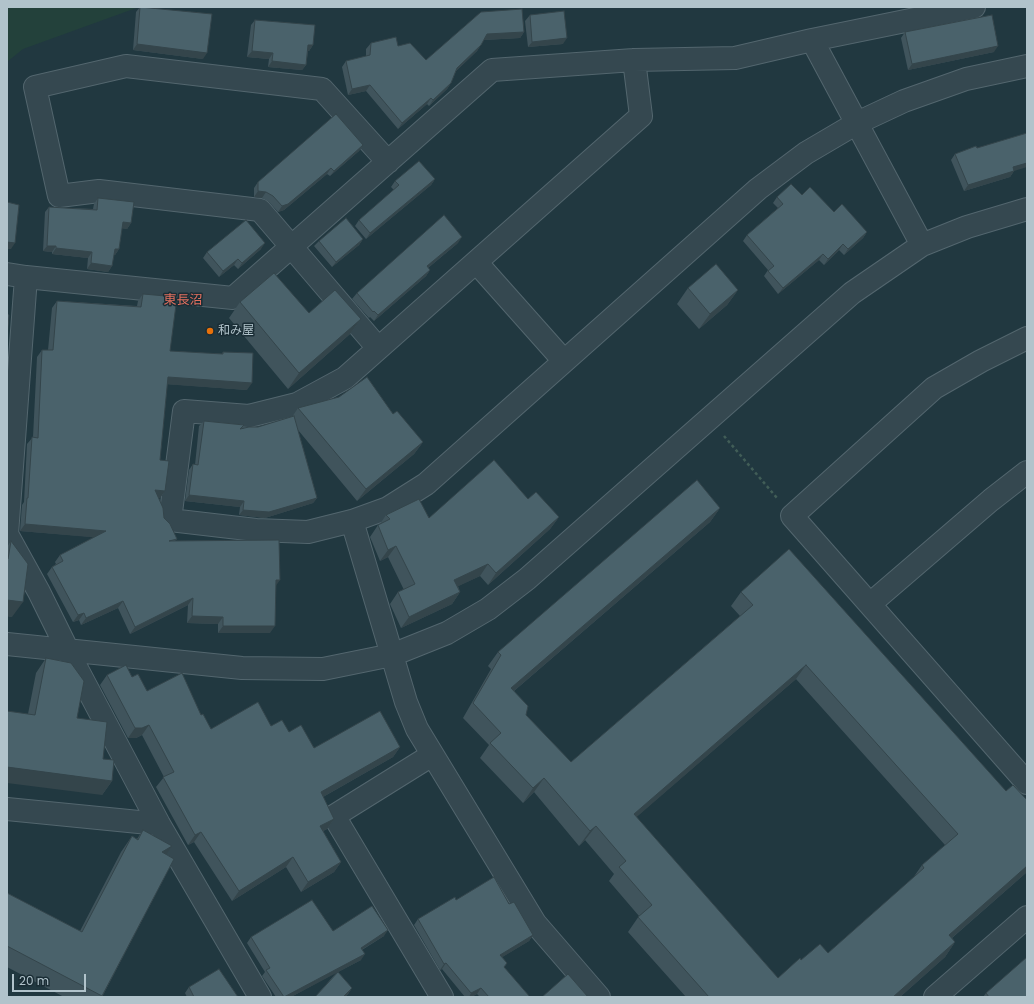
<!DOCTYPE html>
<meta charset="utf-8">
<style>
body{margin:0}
#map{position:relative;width:1034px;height:1004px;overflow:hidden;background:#213840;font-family:Poppins,sans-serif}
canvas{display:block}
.frame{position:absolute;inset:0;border:8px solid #b1c3cb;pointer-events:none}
.scale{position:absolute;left:12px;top:974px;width:74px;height:18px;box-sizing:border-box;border:2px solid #b1c3cb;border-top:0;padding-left:5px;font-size:12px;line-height:14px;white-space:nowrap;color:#b1c3cb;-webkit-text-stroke:3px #1a2d35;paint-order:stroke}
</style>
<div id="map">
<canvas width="1034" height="1004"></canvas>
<div class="frame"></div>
<div class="scale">20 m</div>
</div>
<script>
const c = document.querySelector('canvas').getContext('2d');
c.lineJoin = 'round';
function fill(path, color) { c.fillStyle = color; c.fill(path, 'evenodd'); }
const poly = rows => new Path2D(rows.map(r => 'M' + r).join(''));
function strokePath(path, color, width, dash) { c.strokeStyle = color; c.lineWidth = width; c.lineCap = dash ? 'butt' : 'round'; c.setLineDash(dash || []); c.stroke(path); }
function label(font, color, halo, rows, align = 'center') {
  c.font = font + ' Poppins,"Noto Sans JP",sans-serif'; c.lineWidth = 3; c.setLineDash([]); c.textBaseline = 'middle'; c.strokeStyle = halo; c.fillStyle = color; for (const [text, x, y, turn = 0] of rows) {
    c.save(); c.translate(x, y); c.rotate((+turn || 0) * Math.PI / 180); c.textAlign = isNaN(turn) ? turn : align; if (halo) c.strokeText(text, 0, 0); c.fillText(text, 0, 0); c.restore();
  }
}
fill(poly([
 [7,7,139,7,23,49,7,62]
]), '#23413b');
const minor = poly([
 [812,40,922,245],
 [634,60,641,116,345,378,297,404,249,416,184,411,170,520,256,530,308,532,352,521,388,508,426,484,758,189,806,153,857,123,904,101,966,79,1027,66],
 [476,262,564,361],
 [7,274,26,277,7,534,39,592,76,667,159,824,260,997],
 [26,277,233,298,492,70,634,60,735,58,812,40,974,7],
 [1027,338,981,361,934,388,792,516,1027,783],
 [378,348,260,210,99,191,59,196,35,87,126,66,322,89,388,162],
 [352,521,406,702,417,729,535,923,599,997],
 [870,604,991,500,1027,472],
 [7,644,242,668,323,669,392,655,447,633,488,609,527,579,852,293,922,245,967,227,1027,209],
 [432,755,334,816,442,997],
 [7,809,159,824],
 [935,997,1027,917]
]);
strokePath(minor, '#53666e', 24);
strokePath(poly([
 [724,436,777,498]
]), '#415d57', 2.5, [3, 3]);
strokePath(minor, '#354850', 22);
fill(poly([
 [140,7,203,59,133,50,136,12],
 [481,12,524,32,520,38,484,40,477,51,456,71,451,83,447,89,429,106,427,104,398,129,366,91,348,95,342,67,346,61,366,56,366,49,371,43,398,46,426,60],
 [530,15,563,44,528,47,525,21],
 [255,20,313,45,309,51,308,51,306,65,302,70,268,67,269,59,247,57,251,25],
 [905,32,994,52,908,70,901,38],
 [363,145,359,151,330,176,327,174,284,210,278,212,269,202,262,198,254,197,254,188,258,182],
 [977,148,1014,171,1010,177,964,191,951,160,955,154],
 [435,179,431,185,366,239,355,226,359,220,394,190,391,187,395,181],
 [802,195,834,212,867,232,863,238,844,255,839,250,824,265,819,260,778,294,764,276,768,270,743,241,747,235,778,208,773,203,777,197],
 [98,198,131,223,127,229,122,228,119,249,115,255,114,255,112,266,108,272,87,269,88,258,52,254,52,252,43,251,45,212,49,207,93,209,94,204],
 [363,239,359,245,332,267,314,246,319,241],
 [458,243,428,268,430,270,426,276,374,321,370,317,369,318,352,299,357,293],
 [261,249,238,269,234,265,219,277,203,258,207,252],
 [688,288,738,290,727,305,699,329,677,304],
 [143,294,170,351,222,354,223,352,247,390,167,384,160,460,165,491,160,498,159,498,164,518,177,539,175,541,276,585,270,633,218,633,218,624,187,623,188,605,130,634,118,608,81,625,79,620,73,622,47,574,52,567,56,564,55,562,60,555,94,537,20,531,22,505,24,502,27,444,33,437,37,357,42,350,48,350,52,308,57,301,137,306,138,301],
 [240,302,309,313,361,319,350,334,288,389,229,318],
 [298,408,393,414,423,442,414,454,357,501,298,430,317,498,313,503,265,518,239,515,240,507,185,501,189,470,193,464,195,465,199,426,204,421,244,425,242,429,258,427,292,417],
 [528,499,559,517,550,529,488,585,480,576,458,586,460,592,452,604,401,628,390,604,398,592,404,590,388,557,380,561,370,537,378,525,380,524,386,515,429,518],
 [720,508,710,522,514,691,526,715,571,762,740,616,731,606,741,592,1006,791,1027,800,1027,872,952,938,955,942,945,957,900,997,686,997,628,932,639,916,609,881,614,874,585,840,579,846,534,792,523,803,480,758,489,745,463,718,491,669,488,666,498,652],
 [796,679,945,845,922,865,913,878,828,953,778,978,636,817],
 [11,541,12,617,7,616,7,547],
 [46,658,77,718,103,759,112,781,102,795,28,714,36,673],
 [107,675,132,677,147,691,201,715,211,729,271,726,289,732,314,748,400,747,393,757,323,797,334,819,327,829,323,831,341,862,334,872,301,892,286,867,232,901,194,842,188,845,156,787,164,777,142,735,136,738,128,738,100,685],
 [143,830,172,846,166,854,174,859,102,997,64,997,7,967,7,893,80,931,121,852,132,836,137,839],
 [456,900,509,904,533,935,529,941,502,957,507,963,504,967,530,997,480,997,477,994,471,997,465,997,442,969,440,970,414,925,418,919],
 [333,931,384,936,362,950,361,960,338,972,352,988,348,994,345,997,315,997,337,972,291,997,276,997,262,976,265,972,247,943,251,937],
 [189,987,238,997,187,997,185,993],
 [986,993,1027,997,983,997]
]), '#40545c');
fill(poly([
 [524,32,520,38,483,40,487,34],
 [567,38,563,44,528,47,532,42],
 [137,44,207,53,203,59,133,50],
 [308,45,313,45,309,51,304,50],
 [481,45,477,51,453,74,457,68],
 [998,46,994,52,908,70,912,64],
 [252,51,273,53,269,59,247,57],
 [272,61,306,65,302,70,268,67],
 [451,83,447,89,429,106,433,100],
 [370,85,366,91,348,95,352,89],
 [431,98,427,104,398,129,402,123],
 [363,145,359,151,330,176,334,171],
 [1027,163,1027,167,1014,171,1010,177,964,191,968,185,1013,167],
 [331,168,327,174,284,210,278,212,282,206],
 [435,179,431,185,366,239,370,233],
 [258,191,266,192,262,198,254,197],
 [123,222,131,223,127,229,119,228],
 [867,232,863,238,844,255,848,249],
 [462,237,458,243,423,272,427,266],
 [363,239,359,245,332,267,336,262],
 [7,242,15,243,11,249,7,249],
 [265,243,261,249,238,269,242,263],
 [843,244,839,250,824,265,828,259],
 [47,246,56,246,52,252,43,251],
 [56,248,92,252,88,258,52,254],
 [115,249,119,249,115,255,110,254],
 [823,254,819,260,778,294,783,288],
 [238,259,234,265,219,277,223,271],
 [91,263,112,266,108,272,87,269],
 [430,270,426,276,374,321,378,315],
 [738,290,727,305,699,329,710,314],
 [361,319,350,334,288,389,299,373],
 [168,377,252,383,247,390,163,384],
 [423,442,414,454,357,501,366,489],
 [155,490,165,491,160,498,150,497],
 [189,495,244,501,240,507,185,501],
 [317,498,313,503,265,518,239,515,243,510],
 [720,508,710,522,501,702,511,688],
 [559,517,550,529,488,585,496,573],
 [25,524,106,531,101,538,20,531],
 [396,546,388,557,380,561,388,550],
 [488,564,480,576,446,592,454,580],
 [276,580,280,580,275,587],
 [460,592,452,604,401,628,409,617],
 [193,598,188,605,130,634,135,627],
 [7,600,23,602,12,617,7,616],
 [123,601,118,608,81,625,86,618],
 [84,613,79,620,73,622,78,615],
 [192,616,223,617,218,624,187,623],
 [223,626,275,626,270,633,218,633],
 [806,665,796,679,624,828,634,814],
 [149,725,142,735,136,738,128,738,135,728],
 [400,747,393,757,314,802,321,792],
 [7,767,112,781,102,795,7,783],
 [544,778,534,792,523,803,533,788],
 [334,819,327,829,313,836,320,826],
 [596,826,585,840,579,846,590,831],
 [201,832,194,842,188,845,195,835],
 [172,846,162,861,162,852],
 [293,857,286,867,232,901,239,891],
 [341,862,334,872,301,892,308,882],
 [1027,866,1027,872,939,949,949,935],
 [388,930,384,936,356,953,361,948],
 [533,935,529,941,496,961,500,955],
 [955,942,945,957,900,997,893,997],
 [365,954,361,960,291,997,284,997],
 [446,963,442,969,440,970,444,964],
 [352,988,348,994,345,997,343,997],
 [481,988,477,994,471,997,469,997,471,993]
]), '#34454b');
const building = poly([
 [140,7,212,14,207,53,137,44,140,7],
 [522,9,524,32,487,34,481,45,457,68,451,83,433,100,431,98,402,123,370,85,352,89,346,61,370,55,371,43,396,37,398,46,410,43,426,60,481,12,522,9],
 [564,11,567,38,532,42,530,15,564,11],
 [992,15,998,46,912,64,905,32,992,15],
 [255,20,315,25,313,45,308,45,306,65,272,61,273,53,252,51,255,20],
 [336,114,363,145,334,171,331,168,288,204,282,206,273,196,266,192,258,191,258,182,336,114],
 [1027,133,1027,163,1013,167,1014,171,968,185,955,154,976,146,977,148,1027,133],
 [419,161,435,179,370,233,359,220,399,185,395,181,419,161],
 [791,184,802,195,810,187,834,212,842,204,867,232,848,249,843,244,828,259,823,254,783,288,768,271,774,266,747,235,783,204,777,197,791,184],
 [98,198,134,202,131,223,123,222,119,249,115,249,112,266,91,263,92,252,56,248,56,246,47,246,49,207,97,210,98,198],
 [7,202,19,205,15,243,7,242,7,202],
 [444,215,462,237,427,266,430,270,378,315,374,311,373,312,357,293,444,215],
 [346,218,363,239,336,262,319,241,346,218],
 [246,220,265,243,242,263,238,259,223,271,207,252,246,220],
 [716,264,738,290,710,314,688,288,716,264],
 [274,273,309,313,335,290,361,319,299,373,240,302,274,273],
 [143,294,177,297,170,351,223,354,223,352,253,353,252,383,168,377,160,460,169,461,165,491,155,490,163,508,164,518,170,524,177,539,169,541,279,540,280,580,276,580,275,626,223,626,223,617,192,616,193,598,135,627,123,601,86,618,84,613,78,615,52,567,63,561,60,555,106,531,25,524,27,498,28,498,32,437,38,438,42,350,53,350,57,301,141,307,143,294],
 [7,314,9,315,7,338,7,314],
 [367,377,393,414,397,411,423,442,366,489,298,408,339,397,367,377],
 [294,416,317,498,269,512,243,510,244,501,189,495,193,464,198,465,204,421,244,425,240,429,249,427,258,427,294,416],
 [494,460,528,499,536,492,559,517,496,573,488,564,454,580,460,592,409,617,398,592,415,584,396,546,388,550,378,525,390,519,386,515,419,499,429,518,494,460],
 [697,480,720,508,511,688,528,706,526,715,571,762,753,605,741,592,789,549,1006,791,1013,785,1027,800,1027,866,949,935,955,942,893,997,709,997,638,917,652,905,619,867,626,861,596,826,590,831,544,778,533,788,490,743,501,733,473,703,501,655,498,652,697,480],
 [806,665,958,834,922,865,924,868,828,953,820,944,801,960,800,958,778,978,634,814,806,665],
 [11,541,28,564,23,602,7,600,7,559,8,559,11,541],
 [46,658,71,663,84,681,77,718,107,722,103,759,114,760,112,781,7,767,7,711,35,715,46,658],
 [126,665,132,677,138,674,147,691,182,673,201,715,203,714,211,729,258,702,271,726,282,720,289,732,301,725,314,748,380,711,400,747,321,792,334,819,320,826,341,862,308,882,293,857,239,891,201,832,195,835,163,777,174,772,149,725,142,728,135,728,107,675,126,665],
 [143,830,172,846,162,852,174,859,102,996,7,946,7,893,82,932,132,836,138,840,143,830],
 [494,877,509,904,514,902,533,935,500,955,507,963,504,967,530,997,489,997,481,988,471,993,446,963,444,964,418,919,455,897,456,900,494,877],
 [312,900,333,931,372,906,388,930,361,948,365,954,284,997,266,970,270,968,251,937,312,900],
 [1027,957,1027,997,989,997,986,993,1027,957],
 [219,969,238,997,194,997,189,987,219,969],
 [338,972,352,988,343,997,315,997,338,972],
 [568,974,588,997,542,997,568,974]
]);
fill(building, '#4a626b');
strokePath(building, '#34454b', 1);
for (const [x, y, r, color] of [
 [210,331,4,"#e8710a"]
]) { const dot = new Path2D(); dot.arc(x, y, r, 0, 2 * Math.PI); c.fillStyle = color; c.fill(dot); strokePath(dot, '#1a2d35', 1.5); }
label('12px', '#b1c3cb', '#1a2d35', [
 ["和み屋",218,331]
], 'left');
label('13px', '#e2705f', '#1a2d35', [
 ["東長沼",183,301]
]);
</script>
